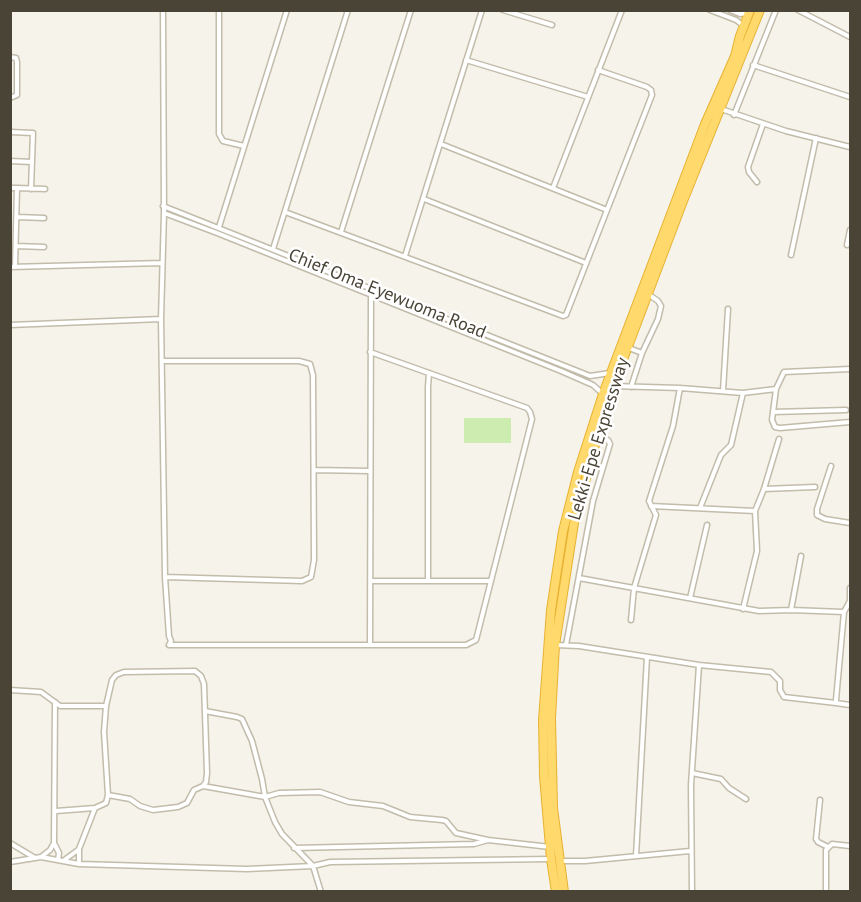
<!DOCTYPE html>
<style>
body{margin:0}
#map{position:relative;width:861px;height:902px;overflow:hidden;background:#f6f3ea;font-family:"PT Sans",sans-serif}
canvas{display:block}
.frame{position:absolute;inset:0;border:12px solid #4a4437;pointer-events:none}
</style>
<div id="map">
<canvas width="861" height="902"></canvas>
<div class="frame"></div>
</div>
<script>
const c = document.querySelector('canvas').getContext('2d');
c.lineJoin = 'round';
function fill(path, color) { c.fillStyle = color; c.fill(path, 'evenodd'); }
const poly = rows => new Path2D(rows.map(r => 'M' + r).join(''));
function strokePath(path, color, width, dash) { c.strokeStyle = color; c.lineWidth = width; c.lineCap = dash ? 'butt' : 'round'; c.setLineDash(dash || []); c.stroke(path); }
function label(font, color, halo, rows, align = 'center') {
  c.font = font + ' "PT Sans",sans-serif'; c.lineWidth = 5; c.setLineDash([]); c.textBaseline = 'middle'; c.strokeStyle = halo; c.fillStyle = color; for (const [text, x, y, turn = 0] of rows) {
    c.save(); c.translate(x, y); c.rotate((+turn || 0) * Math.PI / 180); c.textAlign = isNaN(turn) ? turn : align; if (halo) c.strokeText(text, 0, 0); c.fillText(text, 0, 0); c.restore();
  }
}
fill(poly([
 [464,418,511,418,511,443,464,443]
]), '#cdecb0');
const street = poly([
 [163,10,164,213,161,319,165,577,169,636,171,641,169,645,466,645,476,640,532,419,530,412,527,408,370,352],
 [219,10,219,134,223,141,244,146],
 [503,10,552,25],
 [710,10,736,20,744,26],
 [730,10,740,14,748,13],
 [798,10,850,37],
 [10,57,16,58,17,62,17,95,10,98],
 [466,60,588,97],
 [753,65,850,97],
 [721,109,786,131,850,147],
 [734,115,776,10],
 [10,132,33,133,31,189],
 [441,144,607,210],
 [10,161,32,162],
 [757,182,749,172,748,167,763,124],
 [10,188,17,188],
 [553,188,622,10],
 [424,199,586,263],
 [163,206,590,376,610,373],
 [285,212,563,316,566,315,652,95,651,90,647,87,598,70],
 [164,213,217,233,561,371,593,385,603,394],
 [17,217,44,218],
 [219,227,287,10],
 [341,232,411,10],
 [847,245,850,230],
 [16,246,44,247],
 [273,249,348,10],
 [791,255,816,138],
 [405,256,482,10],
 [10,267,162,263],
 [15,267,17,188,45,189],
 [10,325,161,319],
 [629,348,642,353],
 [163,361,299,361,310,364,313,375,314,560,311,577,302,581,165,577],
 [850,369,784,372,776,389,772,420,775,427,780,428,850,422],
 [613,386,680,388,743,393,776,389],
 [631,387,642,353,658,319,661,306,658,301,648,294],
 [723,391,728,309],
 [773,412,846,410],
 [831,466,817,509,817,515,825,519,850,523],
 [314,470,370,471],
 [764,489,779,439],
 [651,506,755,511],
 [700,508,721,455,731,445,743,393],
 [579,578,759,611,791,610,844,612],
 [371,581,491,581],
 [428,581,428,387,429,373],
 [850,588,850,601,844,612,836,700,836,703,850,705],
 [690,598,707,525],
 [743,609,757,551,755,511,764,489,815,487],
 [791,610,801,556],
 [631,620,634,588,656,515,649,501,673,426,680,388],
 [370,645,371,294],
 [556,645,579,646,699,665,771,672,780,681,780,690,784,697,836,703],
 [566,645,593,501,610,444,608,440,598,437],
 [10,690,41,692,60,706,106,706],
 [55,702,54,843,59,853,58,860],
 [205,711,237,717,242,719,252,741,262,779,265,797,275,822,282,834,313,866,321,892],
 [692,773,721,779,729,788,746,799],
 [108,795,130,799,140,806,153,810,178,807,187,803,194,790,203,786,265,797,279,793,320,792,349,802,383,806,410,817,442,820,446,821,456,833,488,840],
 [820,800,816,839,818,842,828,847],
 [56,811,95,808,106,803,108,795,104,732,106,706,112,680,116,675,124,672,195,671,201,676,204,684,207,773,206,782,203,786],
 [10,843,35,858],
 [294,848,474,844,488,840,550,847],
 [636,856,647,657],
 [41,857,50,850,54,843],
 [63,861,78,850],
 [559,861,585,861,690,851],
 [10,862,41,857,79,864,247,869,313,866,330,862,551,859],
 [79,864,79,849,95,808],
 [692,892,691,785,699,665],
 [826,892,826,850,832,844,850,846]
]);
const highway = poly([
 [556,892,551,859,544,776,543,720,551,610,563,531,578,472,603,394,705,124,735,56,740,36,750,10],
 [564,892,553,808,551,718,555,645,574,523,597,437,613,386,683,201,760,10]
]);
strokePath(street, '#c2bcab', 7);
strokePath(highway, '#e7b232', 10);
strokePath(street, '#fff', 4);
strokePath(highway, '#ffd96b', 8);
label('18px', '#4a4437', '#fff', [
 ["Chief Oma Eyewuoma Road",387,294,22],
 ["Lekki-Epe Expressway",599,439,-73]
]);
</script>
